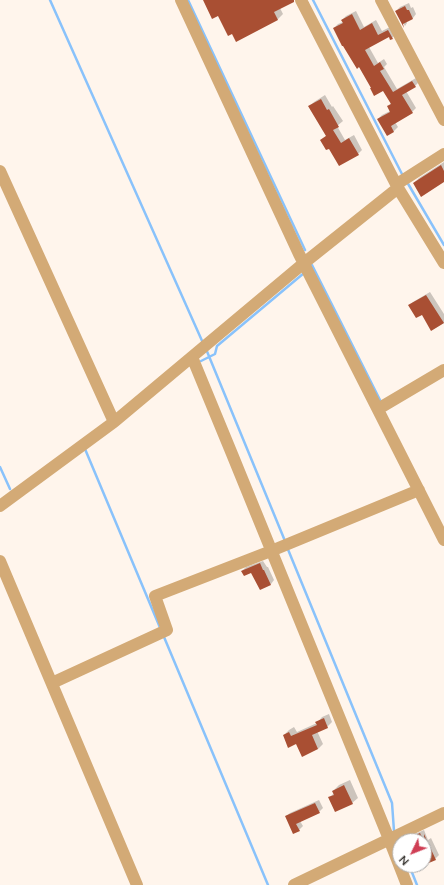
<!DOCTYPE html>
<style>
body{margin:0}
#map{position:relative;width:444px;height:885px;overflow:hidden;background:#fff5ec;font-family:Lato,sans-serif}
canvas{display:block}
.north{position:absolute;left:392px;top:833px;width:40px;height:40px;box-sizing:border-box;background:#fff;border:1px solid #adacab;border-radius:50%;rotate:227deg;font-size:11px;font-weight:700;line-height:16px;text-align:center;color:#33302c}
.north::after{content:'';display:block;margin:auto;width:14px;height:18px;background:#cf3e54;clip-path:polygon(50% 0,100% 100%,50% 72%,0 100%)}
</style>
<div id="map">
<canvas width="444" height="885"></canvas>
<div class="north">N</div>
</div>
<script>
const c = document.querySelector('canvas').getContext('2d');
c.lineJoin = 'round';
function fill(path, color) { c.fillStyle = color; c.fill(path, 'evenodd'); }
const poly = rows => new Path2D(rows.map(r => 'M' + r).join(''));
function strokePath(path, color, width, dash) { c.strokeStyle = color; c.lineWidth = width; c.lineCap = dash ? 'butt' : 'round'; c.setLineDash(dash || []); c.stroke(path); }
fill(poly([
 [204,0,292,0,280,8,283,14,277,20,219,15],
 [409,3,411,8,413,7,416,14,413,18,406,21,407,23,405,26,396,11,400,7],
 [356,11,364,27,376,20,382,31,392,26,396,34,392,38,389,35,369,47,378,63,384,59,387,64,384,67,397,89,416,78,419,82,415,86,406,91,416,108,412,112,395,122,398,127,394,131,387,135,378,119,382,115,390,111,388,107,391,103,383,89,372,87,334,28,338,24,343,22,342,20,346,16],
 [325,95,332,107,333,106,343,121,337,126,345,140,354,135,362,150,358,154,329,147,321,140,327,135,310,106,314,102],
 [444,162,444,181,414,183,419,178],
 [430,292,444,314,444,323,432,330,422,314,409,306,413,302],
 [263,561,267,567,268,567,274,580,271,584,260,589,251,571,242,571,246,567],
 [329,714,332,722,327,727,317,731,323,744,318,749,303,755,297,743,284,735,289,730,294,727,297,732,317,723,322,717],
 [350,780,358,798,352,803,329,798,334,793,333,791,339,785],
 [319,800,323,808,319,812,300,821,303,826,299,830,286,816,290,813],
 [424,830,428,840,431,838,439,855,435,859,424,864,424,841,405,841,408,837]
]), '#0003');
strokePath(poly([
 [50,0,203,343],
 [188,0,305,250],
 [313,0,403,176],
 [407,182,444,245],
 [312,265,381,402],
 [206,349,285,541],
 [201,361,215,354,217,346,304,273],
 [85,449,161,630],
 [0,467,10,489],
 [287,547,392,803,394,831,396,833],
 [164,637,268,885],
 [409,865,417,885]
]), '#89c2fb', 2.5);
fill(poly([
 [203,0,294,0,294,2,274,12,278,20,236,42,232,34,228,36,218,16,212,19],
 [405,6,407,10,409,10,413,19,403,24,404,28,395,11],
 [352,14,360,30,372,23,378,35,388,30,393,39,390,40,389,37,365,50,374,66,380,62,384,69,380,71,393,92,412,81,416,87,402,95,413,113,391,126,394,132,387,136,377,119,390,112,387,106,391,104,383,91,374,96,370,88,371,88,359,67,357,69,343,46,342,46,333,28,343,23,341,20],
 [321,99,327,110,329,109,339,127,333,130,341,143,349,138,359,155,339,166,329,149,326,150,320,140,326,136,308,106],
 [441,165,444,171,444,182,421,197,413,183],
 [426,295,444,323,431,331,422,315,416,318,408,305],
 [260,563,263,570,264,570,271,585,260,590,251,573,244,576,241,571],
 [324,718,328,728,312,735,318,749,302,757,296,744,288,748,283,735,289,732,291,736,317,725,315,722],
 [344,785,353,804,335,812,328,797,334,795,332,791],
 [315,803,320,813,296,824,300,831,293,834,285,816],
 [420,833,424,841,403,841],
 [424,834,436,860,424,865]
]), '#a94f33');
strokePath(poly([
 [181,0,299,254,444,540],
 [301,0,398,188,444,263],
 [381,0,444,120],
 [0,171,114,422],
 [397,184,444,154],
 [192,357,232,454,389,839,407,885],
 [378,409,444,370],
 [0,506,114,422,304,263,398,188],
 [0,561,137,885],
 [52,683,167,630,155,596,271,551,419,490],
 [294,885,444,813]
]), '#d3aa76', 12);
</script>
